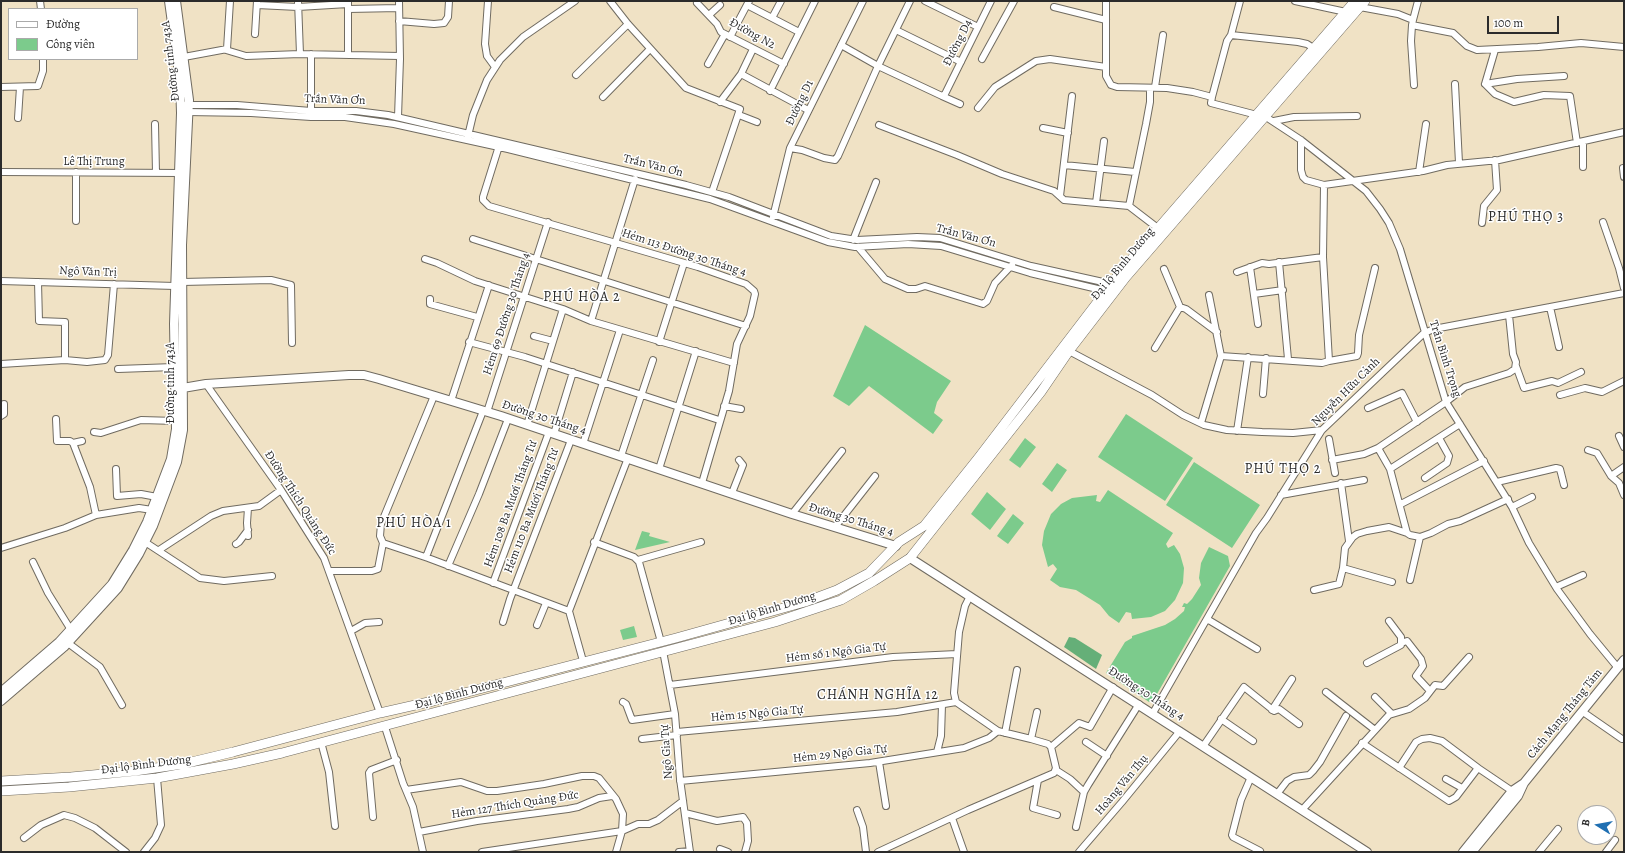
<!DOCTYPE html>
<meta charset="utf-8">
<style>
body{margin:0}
#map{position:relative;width:1625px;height:853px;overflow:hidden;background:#f0e2c5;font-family:Alegreya,serif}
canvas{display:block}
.frame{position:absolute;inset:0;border:2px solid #2b2b2b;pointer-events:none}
.legend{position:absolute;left:8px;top:8px;width:130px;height:52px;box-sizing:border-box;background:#fff;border:1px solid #aaa;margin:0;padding:5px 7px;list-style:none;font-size:12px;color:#2b2b2b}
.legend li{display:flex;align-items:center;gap:8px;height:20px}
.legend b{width:20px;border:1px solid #aaa}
.north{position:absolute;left:1577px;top:805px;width:40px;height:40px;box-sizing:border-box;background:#fff;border:1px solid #aaa;border-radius:50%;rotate:281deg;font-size:11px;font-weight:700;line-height:16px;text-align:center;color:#2b2b2b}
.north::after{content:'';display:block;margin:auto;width:14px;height:18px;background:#1f6fb2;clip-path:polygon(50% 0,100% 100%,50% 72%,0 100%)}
.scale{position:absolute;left:1487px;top:16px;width:72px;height:18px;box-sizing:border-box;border:2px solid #2b2b2b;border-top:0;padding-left:5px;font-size:12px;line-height:14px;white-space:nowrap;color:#2b2b2b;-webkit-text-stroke:3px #fff;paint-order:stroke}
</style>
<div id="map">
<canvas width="1625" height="853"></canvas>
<div class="frame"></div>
<ul class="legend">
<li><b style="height:5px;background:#fff"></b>Đường</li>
<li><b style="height:11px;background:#7ccb8c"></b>Công viên</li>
</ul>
<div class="north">B</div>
<div class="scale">100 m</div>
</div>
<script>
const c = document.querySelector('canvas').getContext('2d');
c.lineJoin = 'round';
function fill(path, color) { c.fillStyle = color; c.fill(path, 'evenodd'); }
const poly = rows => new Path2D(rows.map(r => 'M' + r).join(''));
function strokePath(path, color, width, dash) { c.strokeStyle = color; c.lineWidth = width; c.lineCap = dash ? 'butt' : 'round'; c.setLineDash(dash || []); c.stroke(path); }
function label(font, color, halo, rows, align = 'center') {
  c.font = font + ' Alegreya,serif'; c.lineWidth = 3; c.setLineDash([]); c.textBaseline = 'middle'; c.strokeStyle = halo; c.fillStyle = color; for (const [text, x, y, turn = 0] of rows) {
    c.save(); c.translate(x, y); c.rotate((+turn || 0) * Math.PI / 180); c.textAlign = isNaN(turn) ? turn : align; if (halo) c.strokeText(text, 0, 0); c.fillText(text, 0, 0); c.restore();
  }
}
fill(poly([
 [865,325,951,381,937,402,934,413,943,420,933,434,869,386,849,406,833,396],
 [1126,414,1193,458,1165,501,1098,457],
 [1025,438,1036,447,1020,468,1009,460],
 [1194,462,1260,505,1232,548,1166,505],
 [1057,463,1067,470,1052,492,1042,484],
 [1108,490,1173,533,1166,544,1168,548,1174,545,1180,554,1184,568,1183,583,1175,600,1165,611,1151,617,1132,619,1131,613,1126,612,1119,623,1109,616,1100,605,1076,590,1060,587,1050,580,1057,569,1053,564,1048,567,1042,545,1044,531,1051,514,1061,504,1072,498,1097,495,1096,501,1100,502],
 [987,492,1006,509,990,530,971,514],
 [1013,514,1024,523,1008,544,997,536],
 [642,531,650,533,649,536,670,542,635,550],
 [1209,547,1228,556,1230,566,1153,701,1149,702,1106,673,1125,642,1132,638,1132,636,1165,625,1175,619,1184,611,1185,607,1182,607,1184,603,1187,604,1192,599,1201,585,1199,578,1201,563],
 [634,626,637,637,623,640,620,630]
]), '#7ccb8c');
fill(poly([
 [1069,637,1075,638,1102,655,1096,669,1064,647]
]), '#65af78');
const minor = poly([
 [40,1,41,9],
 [298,1,300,54],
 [348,1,348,55],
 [488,1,485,44,487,56,495,67],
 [610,1,628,24,686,88,740,109,712,192],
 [910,1,878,66,942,96,945,94,991,1],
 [925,1,978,27],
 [1106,1,1106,76,1111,85,1117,87,1167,88,1193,92,1212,97,1211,103,1257,115],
 [1240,1,1231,35,1298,42,1307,44,1315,49],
 [1295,1,1346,12],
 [697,3,717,24,721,32,784,64],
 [257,5,298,7,348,4],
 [747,5,799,32],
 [1054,7,1106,20],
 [1360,7,1398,14,1413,20,1412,25,1453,33,1467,46,1477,50,1538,47,1581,43,1624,47],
 [348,9,399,8],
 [709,15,720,5],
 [772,18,781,1],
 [1413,20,1418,1],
 [399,21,434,24,444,23,448,17,449,1],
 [1412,25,1411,41,1414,85],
 [896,30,961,62],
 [255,34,257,1],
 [730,37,749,1],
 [226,50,246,56,300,54,400,56],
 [1495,50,1485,84,1517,79,1564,76],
 [311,54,311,114],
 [184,57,227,49,230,1],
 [982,59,1014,1],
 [708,64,725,34],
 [741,74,753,49],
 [576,75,628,24],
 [1455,84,1459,163],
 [1485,84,1495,94,1514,102,1544,95,1570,96,1577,143],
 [1,87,38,86,43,71,43,59],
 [1155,87,1163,35],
 [1150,88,1150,102,1146,124,1129,206,1159,229],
 [770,91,815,1],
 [942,96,960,104],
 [603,97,650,49],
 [1212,97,1227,41,1231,35],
 [720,102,741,74,808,110],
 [185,105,237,105,311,111,356,111,388,115,686,185,729,197,831,236,857,240,917,237,940,238,1031,266,1112,284],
 [978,108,995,87,1036,61,1050,59,1106,67],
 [186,112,251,113,311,117,345,117,394,124,508,149,710,199,828,242,855,247,908,244,941,246,1030,273,1106,291],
 [739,115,757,122],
 [398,117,400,59,399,1],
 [1266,117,1301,140,1366,191,1380,209,1389,223,1400,249,1446,402,1512,507,1529,543,1557,589,1590,634,1618,668],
 [18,118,20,87],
 [1274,121,1294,117,1357,116],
 [155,124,156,173],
 [879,125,957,155,1002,174,1054,191,1064,200,1129,206],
 [1043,128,1068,133],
 [468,136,473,115,487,80,500,60,523,37,575,1],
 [1301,140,1301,170,1303,177,1306,180,1324,185],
 [499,146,483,197,483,200,489,206,698,267,746,284,754,291,755,294,750,316,737,344,729,391,702,483],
 [790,148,802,150,824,158,835,160,838,156,878,66,841,45],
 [1064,165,1135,172],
 [1583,167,1583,142],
 [1623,168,1624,177],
 [1,172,182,173],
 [1419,172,1426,124],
 [1060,196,1072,96],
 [1096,203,1104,141],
 [773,217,790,148,863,1],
 [76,221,76,172],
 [1603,222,1619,268,1624,288],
 [1482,223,1484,206,1497,190,1495,160],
 [473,239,746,326],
 [853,240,876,182],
 [858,247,885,279,908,289,916,289,925,286,983,304,987,301,995,283,1012,265],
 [425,259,437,263,475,281,563,309,591,321,734,363],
 [1279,262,1288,359],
 [1250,267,1258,324],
 [1164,269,1180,307],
 [1237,272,1262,263,1269,264,1323,257],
 [1,281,175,286],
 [38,282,39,321,65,322,65,360],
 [182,282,271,280,291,285,292,343],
 [1254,294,1283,290],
 [430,299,430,304,477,317],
 [1550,307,1559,347],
 [591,321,635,179],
 [534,336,553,341],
 [469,342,525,357,719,420],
 [659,342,684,263],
 [1155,348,1180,307,1186,309,1217,332],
 [1069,351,1152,395,1183,415,1204,425,1227,430,1262,432,1293,433,1322,430],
 [1221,356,1322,363,1329,361,1323,257,1324,185,1423,171,1447,165,1499,160,1624,132],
 [1329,361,1357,356,1358,353,1359,335,1375,268],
 [1,364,65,360,87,362,105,360,108,355,114,284],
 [1516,366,1524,388,1552,381,1558,383,1581,372],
 [118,369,174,367],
 [206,384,281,490,324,558,380,713],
 [1263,394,1266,358],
 [1560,395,1585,388,1602,392,1624,381],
 [451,401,489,285],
 [724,406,741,409],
 [1368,408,1402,393,1417,422],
 [487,412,548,222],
 [1,416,4,414,4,404],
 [56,419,57,441,70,441,73,443,90,487,96,515],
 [1201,423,1221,356,1209,295],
 [527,425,563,309],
 [1237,431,1248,357],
 [94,432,101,433,141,420,176,421],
 [554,434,573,372],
 [1619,436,1624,447],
 [1329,439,1335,473],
 [73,443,82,441],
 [583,444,620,330],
 [1588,450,1597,453,1611,476],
 [621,456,653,360],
 [1332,460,1364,454,1378,448],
 [1624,467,1611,476,1619,483,1624,495],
 [116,469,117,496,141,494,157,497],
 [659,469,696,351],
 [1390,469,1460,424],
 [1425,478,1447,463,1449,456,1439,438],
 [1497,482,1556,468,1560,469,1564,485],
 [1341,483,1349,541],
 [732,493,743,465,739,460],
 [1281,495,1364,480],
 [1508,499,1460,521,1448,524,1431,533,1420,537,1410,535,1407,533,1390,469,1378,448,1446,402,1465,387,1509,373,1515,369,1516,362,1513,354,1509,315],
 [1401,504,1484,461],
 [1512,507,1532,497],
 [248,508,247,523,248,536],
 [792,514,842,451],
 [835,527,875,476],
 [145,542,200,578,224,581,272,576],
 [594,542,634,557,639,562,661,642],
 [383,543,428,558,569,611],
 [236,544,239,542,248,530],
 [1,548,65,528,96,515,139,508,152,510],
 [159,550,211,516,223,511,259,506,281,490],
 [426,557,483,411],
 [638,560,701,542],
 [33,562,48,593,71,630],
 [448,566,479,494,508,419],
 [329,571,372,571,378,569,383,543,380,536,381,524,434,396],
 [1410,580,1420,537],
 [1392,582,1343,568,1345,548,1353,537,1357,534,1367,531,1389,527,1407,533],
 [493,583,549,432],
 [1556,587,1583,575],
 [1314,590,1339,584,1343,568],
 [1207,619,1257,649],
 [503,622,510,599,571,440],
 [537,625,546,603],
 [351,631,365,623,379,622],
 [68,643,100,667,122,705],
 [1401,643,1407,641,1421,659,1423,666,1416,676,1430,691],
 [663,651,675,714,680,779,690,852],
 [583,661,569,611,628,458],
 [1367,663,1401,645,1401,637,1389,621],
 [670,685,893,657,957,654],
 [1326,692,1375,730],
 [1375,697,1391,713],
 [623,702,626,704,632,720,675,714],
 [956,702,954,693,959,632,965,606,970,596],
 [1272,710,1292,679],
 [1583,712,1622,739,1624,739],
 [1153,713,1256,533,1267,518,1322,430,1424,333,1434,329,1624,293],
 [1221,719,1253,741],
 [385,727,403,783,413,807,423,852],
 [677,732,897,712,956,702,998,731,1031,739,1048,744,1051,747,1079,723,1090,727,1113,687],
 [1005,733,1017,670],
 [642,739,677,735],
 [1031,739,1037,712],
 [321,742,329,772,335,826],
 [1086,742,1107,756],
 [1362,743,1449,801,1456,797,1478,768,1512,791],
 [1204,745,1244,687,1274,711,1279,709,1299,724],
 [937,752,941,736,942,705],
 [879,762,886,806],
 [1399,768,1416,742,1422,739,1430,738,1442,741,1478,768],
 [1056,770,1070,779,1084,792],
 [1251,777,1241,800,1232,835,1233,837,1260,851],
 [1446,779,1462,788],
 [1038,780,1033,808,1057,815],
 [680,781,870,763,964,748,989,738,998,731],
 [406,790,461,782,487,791,497,791,544,784,582,776,594,776,599,778,616,799,623,814,622,831,482,852],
 [1277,794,1287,781,1294,777,1309,775,1313,771,1320,762,1346,716],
 [857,810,863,827,866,852],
 [1302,810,1389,715,1409,709,1425,698,1435,685,1443,686,1469,657],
 [685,813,717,821,743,817,747,823,748,841,745,852],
 [373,817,369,773,371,770,397,760],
 [952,818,964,852],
 [1076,827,1084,792,1088,785,1139,704],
 [419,832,477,821,568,809,578,807,599,798,612,796],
 [24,838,41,825,64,815,75,818,95,828,126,852],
 [720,849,728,852],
 [144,852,155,838,161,825,157,778],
 [616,852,622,831,638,824,649,824,658,820,683,801],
 [679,852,690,851],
 [878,852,968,810,1054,773,1056,768,1051,747],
 [1079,852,1122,802,1180,731],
 [1539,852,1558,829],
 [1606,852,1615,840]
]);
const major = poly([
 [177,389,206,384,349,375,364,375,379,379,501,416,792,514,896,546],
 [910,558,1367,852],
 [1,692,59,642,112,584,133,550,147,522,171,459,176,429,174,324,181,113,180,81,169,1],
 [1,701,64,647,118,588,139,554,153,526,177,462,183,430,182,245,189,100,176,1],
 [1463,852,1512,791,1524,783],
 [1472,852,1518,796,1524,783,1624,660]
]);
const highway = poly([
 [1,781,71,777,135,771,183,764,233,752,380,713,433,701,676,638,805,602,837,590,869,573,899,542,924,526,979,457,1122,270,1355,1],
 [1,791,69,787,157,778,233,764,282,753,775,622,841,600,874,581,910,558,1041,392,1069,351,1126,277,1365,1]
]);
strokePath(minor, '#706b61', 8);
strokePath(major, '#706b61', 10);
strokePath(highway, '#706b61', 10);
strokePath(minor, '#fff', 6);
strokePath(major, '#fff', 8);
strokePath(highway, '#fff', 9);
label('12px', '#2b2b2b', '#fff', [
 ["Đường N2",752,34,29],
 ["Đường D4",958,43,-63],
 ["Đường tỉnh 743A",171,61,-97],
 ["Trần Văn Ơn",335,100,2],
 ["Đường D1",800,103,-64],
 ["Lê Thị Trung",94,162],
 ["Trần Văn Ơn",653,166,14],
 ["Trần Văn Ơn",966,236,15],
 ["Hẻm 113 Đường 30 Tháng 4",684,253,18],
 ["Đại lộ Bình Dương",1123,264,-50],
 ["Ngô Văn Trị",88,272,2],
 ["Hẻm 69 Đường 30 Tháng 4",507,314,-72],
 ["Trần Bình Trọng",1445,359,72],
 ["Đường tỉnh 743A",171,383,-90],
 ["Nguyễn Hữu Cảnh",1346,392,-45],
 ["Đường 30 Tháng 4",544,418,18],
 ["Đường Thích Quảng Đức",300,503,57],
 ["Hẻm 108 Ba Mươi Tháng Tư",511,504,-70],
 ["Hẻm 110 Ba Mươi Tháng Tư",532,511,-69],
 ["Đường 30 Tháng 4",851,520,17],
 ["Đại lộ Bình Dương",772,609,-17],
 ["Hẻm số 1 Ngô Gia Tự",836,653,-7],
 ["Đại lộ Bình Dương",459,694,-15],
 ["Đường 30 Tháng 4",1146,694,33],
 ["Hẻm 15 Ngô Gia Tự",757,714,-5],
 ["Cách Mạng Tháng Tám",1565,714,-51],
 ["Ngô Gia Tự",667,752,-94],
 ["Hẻm 29 Ngô Gia Tự",840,754,-6],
 ["Đại lộ Bình Dương",146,765,-7],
 ["Hoàng Văn Thụ",1122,785,-50],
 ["Hẻm 127 Thích Quảng Đức",515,805,-9]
]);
c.letterSpacing = '1px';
label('14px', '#2b2b2b', '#fff', [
 ["PHÚ THỌ 3",1526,218],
 ["PHÚ HÒA 2",582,298],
 ["PHÚ THỌ 2",1283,470],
 ["PHÚ HÒA 1",414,524],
 ["CHÁNH NGHĨA 12",878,696]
]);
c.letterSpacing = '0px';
</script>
